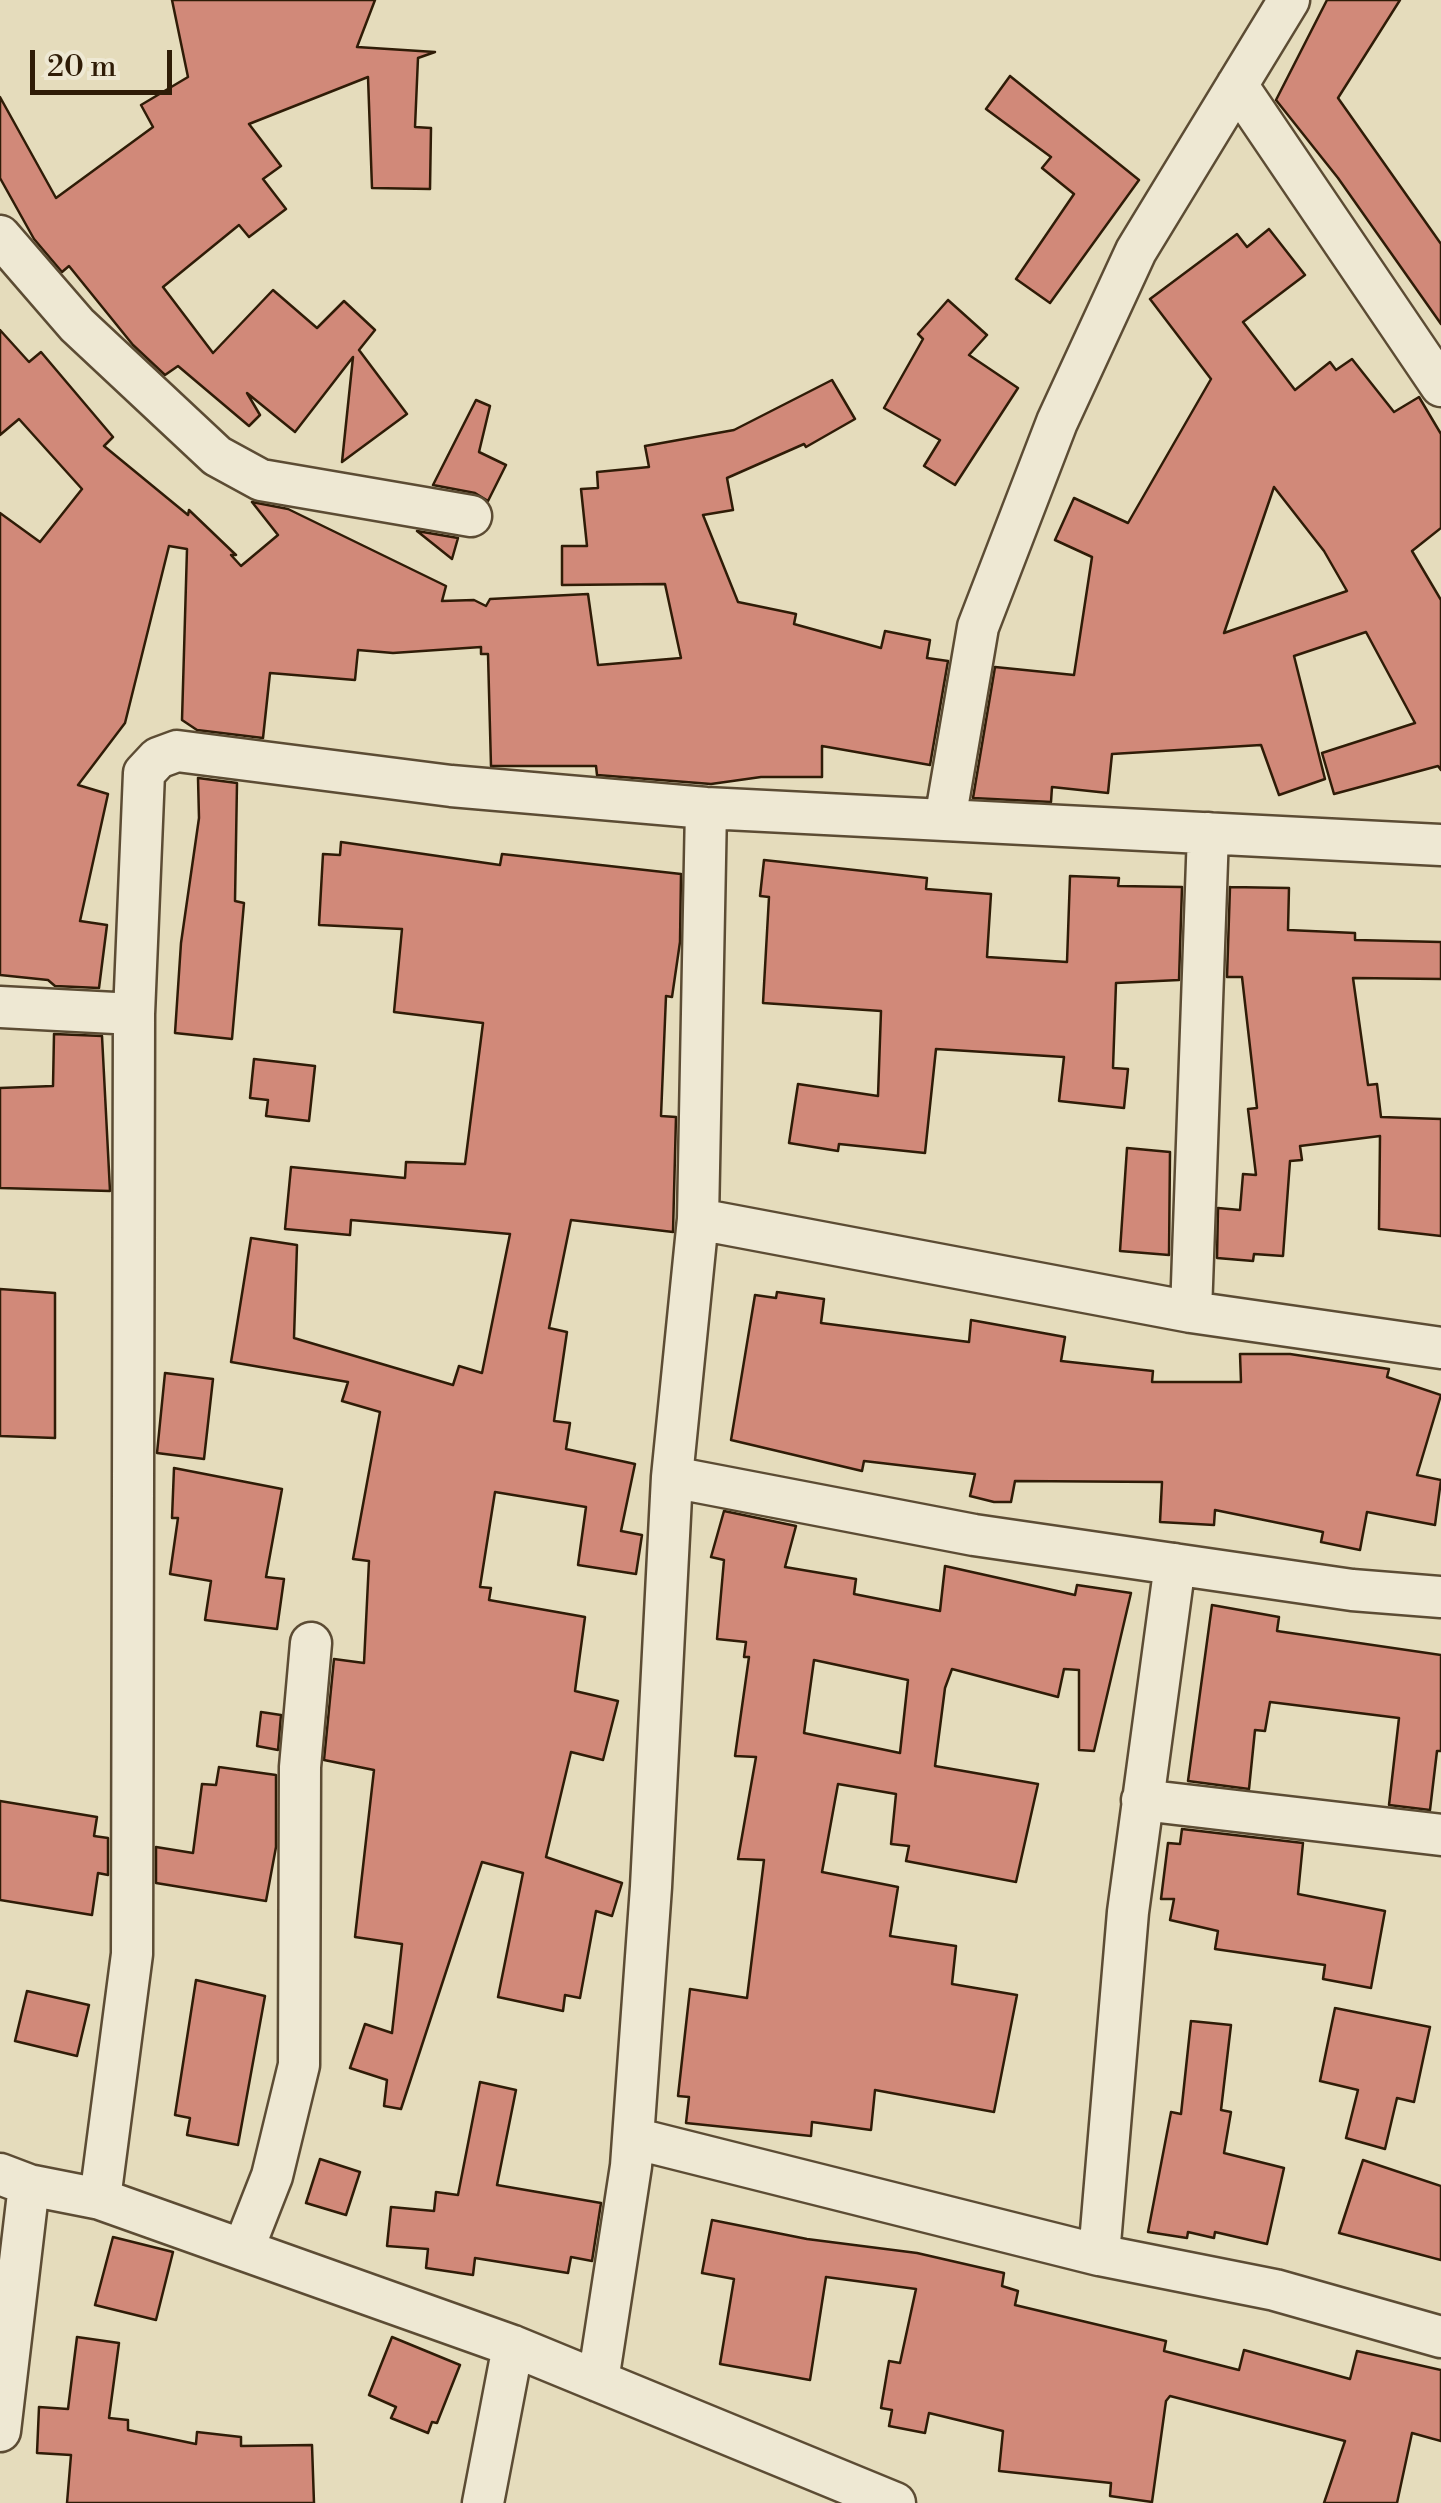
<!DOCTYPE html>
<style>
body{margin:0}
#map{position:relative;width:1441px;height:2503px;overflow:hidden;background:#e5dcbc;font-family:"Libre Bodoni",serif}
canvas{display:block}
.scale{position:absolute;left:30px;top:50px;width:142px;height:45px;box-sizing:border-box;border:5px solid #2f1c07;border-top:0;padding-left:12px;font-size:30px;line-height:35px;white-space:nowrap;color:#2f1c07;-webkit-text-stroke:8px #eee8d3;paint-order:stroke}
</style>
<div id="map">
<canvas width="1441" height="2503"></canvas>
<div class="scale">20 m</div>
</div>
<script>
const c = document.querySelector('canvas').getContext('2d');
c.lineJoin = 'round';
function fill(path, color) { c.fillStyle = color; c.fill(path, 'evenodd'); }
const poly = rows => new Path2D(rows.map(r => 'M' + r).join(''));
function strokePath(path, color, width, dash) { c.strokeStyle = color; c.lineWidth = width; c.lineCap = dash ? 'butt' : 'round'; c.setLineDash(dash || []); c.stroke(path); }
const building = poly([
 [172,0,375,0,357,47,435,52,418,58,415,127,431,128,430,189,372,188,368,77,249,124,281,166,263,179,286,209,249,237,239,225,163,287,213,353,273,290,317,328,344,301,375,330,359,350,407,414,342,462,353,357,295,432,247,393,260,415,249,426,178,366,165,375,133,345,69,266,62,272,34,239,0,178,0,97,56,198,153,127,141,105,188,77,172,0],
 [1327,0,1400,0,1338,98,1441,244,1441,324,1338,178,1276,100,1327,0],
 [1010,76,1139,180,1050,303,1016,279,1074,194,1042,168,1051,157,986,109,1010,76],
 [1269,229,1305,275,1243,322,1295,390,1330,362,1336,370,1352,359,1394,412,1419,397,1441,434,1441,528,1412,551,1441,600,1441,770,1438,766,1334,794,1322,753,1415,723,1366,632,1294,656,1325,779,1279,795,1261,745,1112,754,1108,793,1052,787,1051,802,973,798,995,667,1074,675,1092,557,1055,540,1074,498,1128,523,1211,379,1150,299,1237,234,1247,247,1269,229],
 [1274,487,1324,551,1347,591,1224,633,1274,487],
 [948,300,987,335,969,355,1018,388,955,485,924,466,940,440,884,408,923,339,918,334,948,300],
 [0,330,29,362,41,352,113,437,104,446,188,515,189,510,236,555,231,555,241,566,278,535,252,502,288,509,446,586,442,601,474,600,486,606,490,599,588,594,598,665,681,658,665,584,562,585,562,546,587,546,581,489,598,488,597,472,649,467,645,446,734,430,832,380,855,419,806,447,804,444,727,478,733,510,703,515,738,602,796,614,794,624,881,648,885,631,930,640,927,658,948,661,930,765,822,746,822,777,761,777,711,784,597,775,596,766,491,766,488,654,481,654,481,647,393,653,358,650,355,680,270,673,263,738,197,730,182,720,187,549,169,546,125,723,78,785,108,794,80,921,107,925,99,988,55,986,48,980,0,975,0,513,40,542,82,489,19,419,0,435,0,330],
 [476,400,490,406,479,452,506,465,488,501,475,493,433,485,476,400],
 [417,531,458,538,452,559,417,531],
 [198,778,237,783,235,901,244,903,232,1039,175,1033,181,943,199,818,198,778],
 [341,842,500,865,502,854,681,874,680,942,672,997,666,996,661,1116,676,1117,673,1232,571,1220,549,1328,567,1332,554,1421,570,1423,566,1449,635,1464,621,1531,642,1535,636,1574,578,1565,586,1507,495,1492,480,1587,491,1588,489,1600,585,1617,575,1691,618,1701,603,1760,571,1752,546,1857,622,1883,612,1916,596,1911,580,1998,565,1995,563,2011,498,1997,523,1873,482,1862,401,2109,384,2106,387,2080,350,2068,365,2024,392,2033,402,1944,355,1937,374,1770,324,1760,334,1659,364,1663,369,1561,353,1559,380,1412,342,1401,348,1382,231,1362,251,1238,297,1245,294,1338,453,1385,459,1366,482,1373,510,1234,351,1220,350,1235,285,1229,291,1167,405,1178,406,1162,465,1164,483,1023,394,1012,402,929,319,925,323,854,340,855,341,842],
 [764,860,927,878,926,889,991,894,987,957,1067,962,1070,876,1119,878,1118,886,1182,887,1179,980,1116,983,1113,1068,1128,1069,1124,1108,1059,1101,1064,1057,936,1049,925,1153,839,1144,838,1151,789,1143,798,1084,878,1096,881,1011,763,1003,769,897,760,896,764,860],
 [1230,887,1289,888,1288,930,1355,933,1355,940,1441,942,1441,979,1353,978,1368,1085,1377,1084,1381,1117,1441,1119,1441,1236,1379,1229,1380,1136,1300,1146,1302,1160,1290,1161,1283,1256,1254,1254,1253,1261,1217,1258,1218,1208,1240,1210,1243,1174,1256,1175,1248,1109,1257,1108,1242,977,1227,977,1230,887],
 [54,1034,102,1036,110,1191,0,1188,0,1088,53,1086,54,1034],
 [254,1059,315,1066,309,1121,266,1116,268,1100,250,1098,254,1059],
 [1127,1148,1170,1152,1169,1255,1120,1251,1127,1148],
 [0,1289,55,1293,55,1438,0,1436,0,1289],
 [777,1292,824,1299,821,1323,969,1342,971,1320,1065,1337,1061,1361,1153,1371,1152,1382,1241,1382,1240,1354,1290,1354,1389,1369,1387,1377,1441,1395,1417,1475,1441,1480,1435,1525,1367,1512,1360,1550,1321,1542,1323,1532,1215,1510,1214,1525,1160,1522,1162,1482,1015,1481,1011,1502,994,1502,970,1496,975,1474,864,1461,862,1471,731,1440,755,1295,776,1298,777,1292],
 [165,1373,213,1379,204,1459,157,1453,165,1373],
 [174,1468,282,1489,266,1577,284,1579,277,1629,205,1620,211,1581,170,1574,178,1518,172,1518,174,1468],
 [724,1511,796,1526,785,1567,856,1579,854,1594,940,1611,945,1566,1075,1595,1077,1585,1131,1593,1094,1751,1079,1750,1079,1670,1064,1669,1058,1697,952,1669,945,1688,935,1766,1038,1784,1016,1882,906,1861,909,1846,891,1844,896,1794,838,1784,822,1872,898,1887,890,1936,956,1946,952,1984,1017,1995,994,2112,875,2090,871,2130,812,2122,811,2136,686,2123,689,2097,678,2096,690,1989,747,1998,764,1860,738,1859,756,1757,735,1756,749,1657,744,1657,746,1642,717,1639,724,1560,711,1557,724,1511],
 [814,1660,908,1680,900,1753,804,1733,814,1660],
 [1212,1605,1279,1617,1277,1631,1441,1655,1441,1751,1437,1751,1430,1810,1389,1805,1399,1718,1270,1702,1265,1731,1255,1730,1249,1789,1188,1781,1212,1605],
 [261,1712,281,1715,278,1750,257,1746,261,1712],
 [219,1767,276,1775,276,1847,266,1901,156,1883,156,1847,193,1853,202,1784,216,1785,219,1767],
 [0,1801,97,1817,94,1836,108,1838,108,1875,98,1873,92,1915,0,1900,0,1801],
 [1182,1829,1303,1843,1298,1894,1385,1911,1371,1988,1323,1979,1325,1965,1215,1949,1218,1931,1170,1920,1174,1899,1161,1899,1168,1843,1180,1844,1182,1829],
 [196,1980,265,1996,238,2145,187,2135,190,2118,175,2115,196,1980],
 [27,1991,89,2005,77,2056,15,2041,27,1991],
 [1335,2008,1430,2027,1414,2102,1397,2098,1385,2149,1346,2138,1358,2090,1320,2081,1335,2008],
 [1191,2021,1231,2025,1221,2110,1231,2112,1224,2153,1284,2168,1267,2244,1215,2232,1214,2238,1188,2232,1187,2238,1148,2232,1171,2112,1181,2114,1191,2021],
 [480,2082,516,2090,497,2185,601,2203,592,2261,571,2257,568,2273,475,2258,473,2275,426,2268,428,2249,387,2246,391,2207,434,2211,436,2192,458,2195,480,2082],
 [320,2159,360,2172,346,2215,306,2203,320,2159],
 [1363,2160,1441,2186,1441,2260,1339,2233,1363,2160],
 [712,2220,807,2239,917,2253,1004,2273,1002,2286,1018,2291,1015,2305,1166,2341,1164,2351,1239,2370,1244,2350,1350,2379,1357,2351,1441,2370,1441,2441,1412,2433,1397,2503,1324,2503,1345,2441,1170,2396,1166,2401,1152,2502,1110,2496,1111,2483,999,2471,1003,2431,929,2413,925,2433,889,2426,892,2410,881,2408,889,2361,900,2363,916,2289,826,2277,810,2380,720,2364,734,2279,702,2273,712,2220],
 [113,2237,173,2252,156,2320,95,2305,113,2237],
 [77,2337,119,2343,109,2418,128,2420,128,2430,196,2444,197,2432,241,2437,241,2446,312,2445,314,2503,67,2503,71,2455,37,2453,39,2407,68,2409,77,2337],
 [392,2337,460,2365,437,2423,432,2422,428,2433,391,2418,396,2407,369,2395,392,2337]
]);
fill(building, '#d18979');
strokePath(building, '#2f1c07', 2.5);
const minor = poly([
 [1237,85,1441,386],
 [0,236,77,325,217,456,261,480,471,516],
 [945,820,978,627,1057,422,1136,251,1289,0],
 [0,1007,134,1014,144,773,158,758,177,751,451,786,706,808,1441,845],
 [698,1219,1191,1312,1441,1348],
 [1191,1312,1208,833],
 [672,1477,974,1535,1352,1590,1441,1597],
 [1175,1564,1128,1912,1099,2255,1275,2290,1441,2337],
 [1142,1800,1441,1835],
 [633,2138,1099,2255],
 [0,2174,29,2185,100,2199,513,2346,895,2503],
 [100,2199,132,1954,134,1014],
 [243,2250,272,2176,299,2065,300,1767,311,1643],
 [598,2381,631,2166,651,1887,672,1477,698,1219,706,808],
 [0,2431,29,2185],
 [483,2503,513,2346]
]);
strokePath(minor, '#5c4c34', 45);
strokePath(minor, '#eee8d3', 40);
</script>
